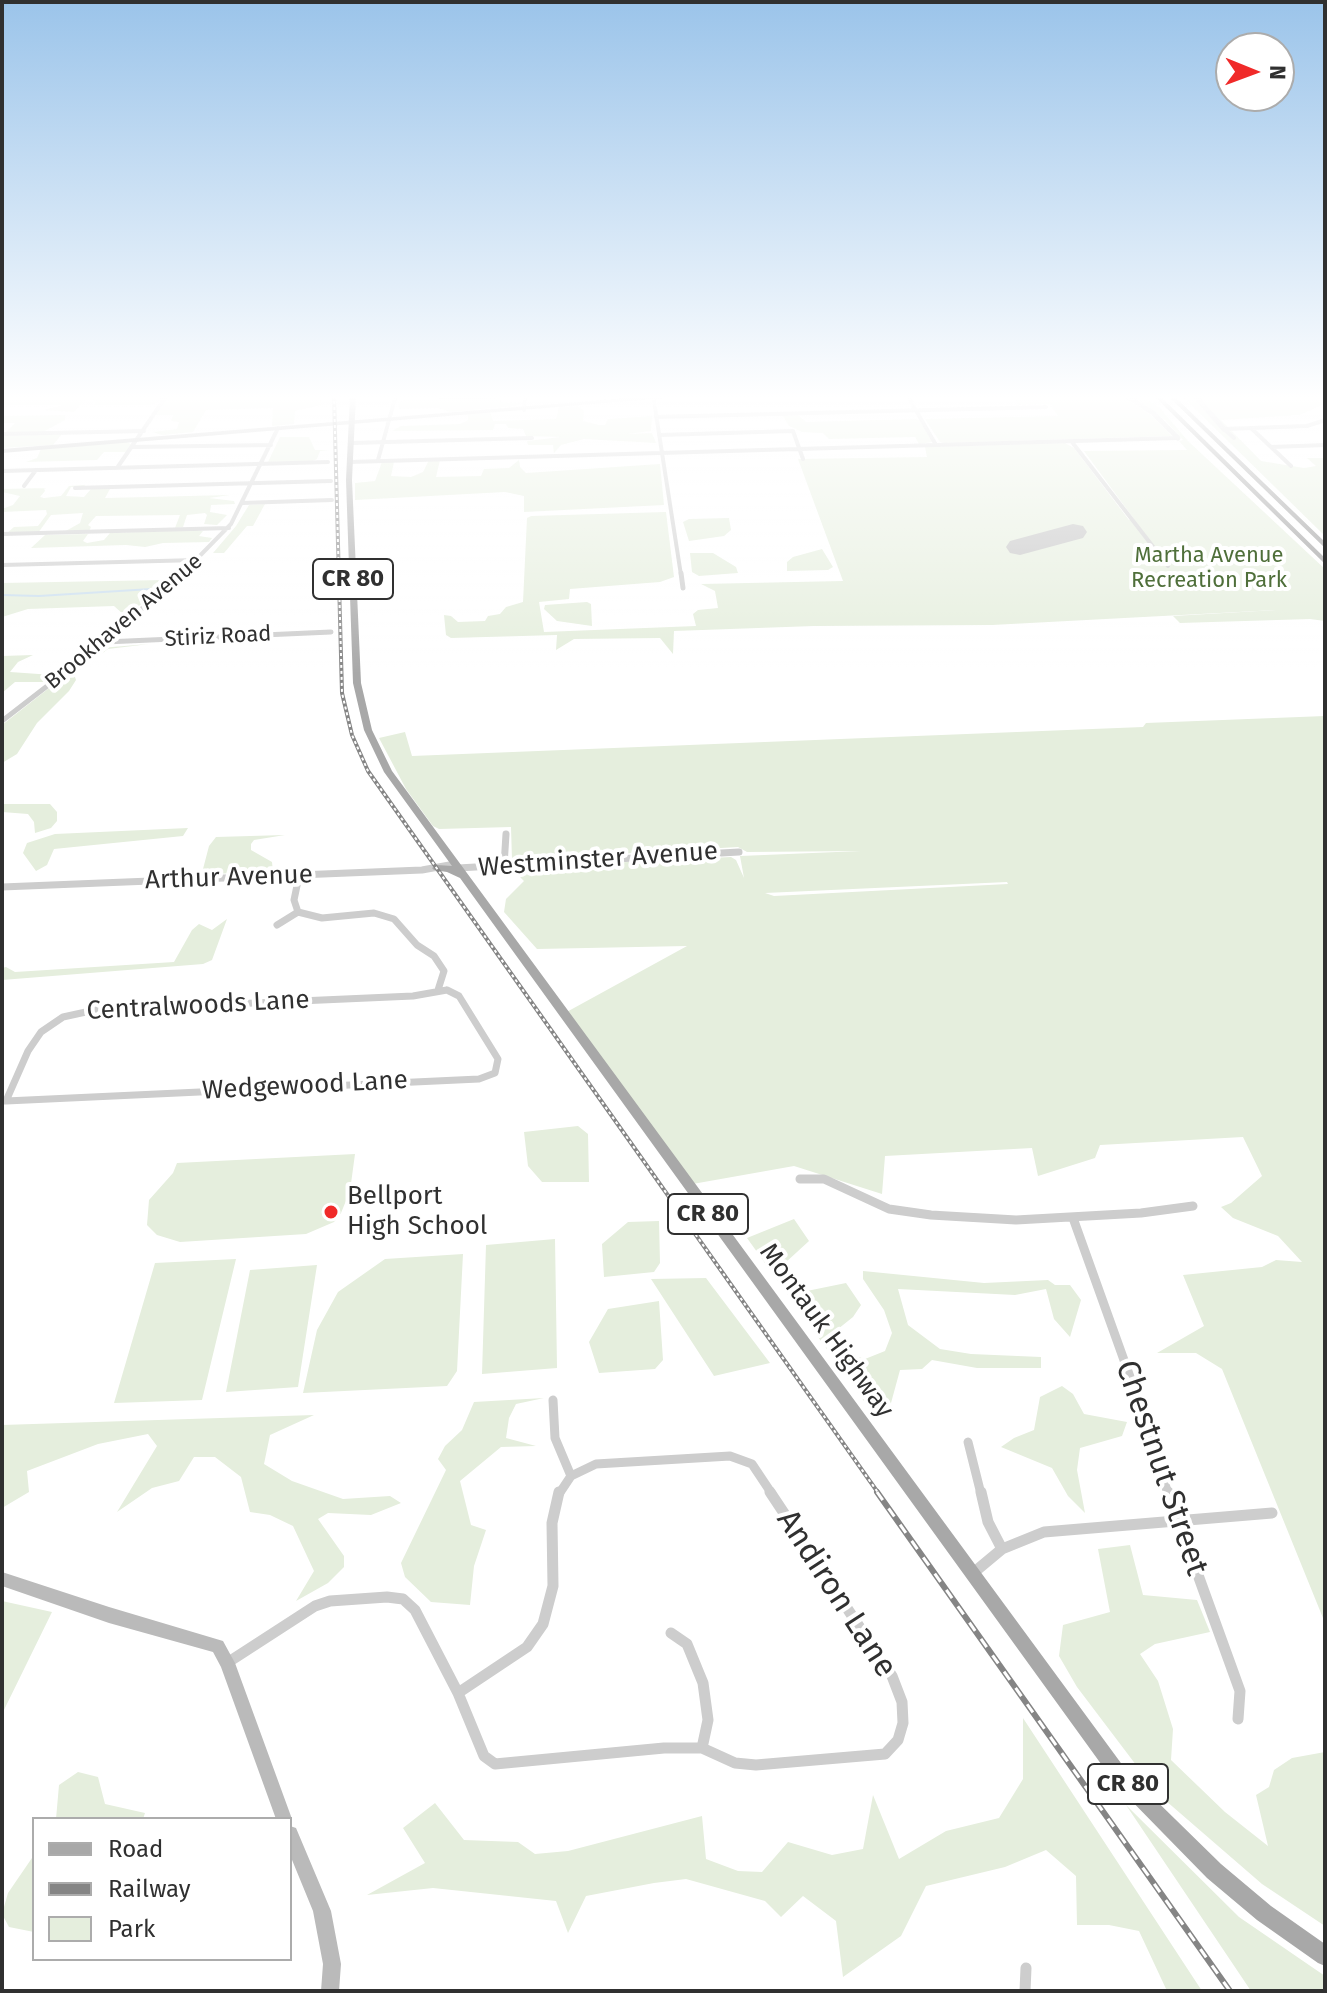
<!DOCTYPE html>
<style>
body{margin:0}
#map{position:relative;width:1327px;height:1993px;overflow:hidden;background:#fff;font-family:"Fira Sans",sans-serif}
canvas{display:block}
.frame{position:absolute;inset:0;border:4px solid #303030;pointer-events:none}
.legend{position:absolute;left:32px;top:1817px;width:260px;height:144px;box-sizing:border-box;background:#fff;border:2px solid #acacac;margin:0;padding:10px 14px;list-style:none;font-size:24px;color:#303030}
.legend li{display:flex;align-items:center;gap:16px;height:40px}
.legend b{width:40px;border:2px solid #acacac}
.north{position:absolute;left:1215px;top:32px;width:80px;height:80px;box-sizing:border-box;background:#fff;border:2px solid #acacac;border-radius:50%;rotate:91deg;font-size:22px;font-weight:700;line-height:32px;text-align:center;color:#303030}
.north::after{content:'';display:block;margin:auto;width:28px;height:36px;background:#f02a29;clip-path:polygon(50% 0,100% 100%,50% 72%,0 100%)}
</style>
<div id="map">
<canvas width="1327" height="1993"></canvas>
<div class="frame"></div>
<ul class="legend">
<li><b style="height:10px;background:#a8a8a8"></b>Road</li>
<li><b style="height:10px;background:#858585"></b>Railway</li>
<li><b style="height:22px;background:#e5eedd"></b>Park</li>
</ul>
<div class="north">N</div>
</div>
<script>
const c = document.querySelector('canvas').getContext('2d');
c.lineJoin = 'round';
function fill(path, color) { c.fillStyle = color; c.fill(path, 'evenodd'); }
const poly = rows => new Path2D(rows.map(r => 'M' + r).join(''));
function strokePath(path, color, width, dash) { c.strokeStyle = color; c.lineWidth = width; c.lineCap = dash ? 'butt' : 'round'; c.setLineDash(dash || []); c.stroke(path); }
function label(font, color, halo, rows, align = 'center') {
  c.font = font + ' "Fira Sans",sans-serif'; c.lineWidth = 8; c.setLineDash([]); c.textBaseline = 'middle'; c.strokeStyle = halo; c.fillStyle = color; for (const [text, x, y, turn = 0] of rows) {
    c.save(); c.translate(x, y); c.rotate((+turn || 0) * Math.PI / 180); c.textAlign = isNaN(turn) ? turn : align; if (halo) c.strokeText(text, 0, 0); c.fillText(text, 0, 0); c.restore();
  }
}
fill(poly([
 [2,395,163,395,157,403,148,405,95,405,93,399,86,399,74,412,43,410,62,405,2,405],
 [190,395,320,395,321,405,295,411,294,424,272,426,273,408,206,410,193,432,162,435,153,432,177,429,179,422,171,421,173,415,156,415,168,396],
 [1010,395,1121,395,1152,416,1172,436,944,443,940,442,925,419,1058,416,1050,404,1018,405],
 [1132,395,1145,398,1159,407,1188,441,1325,569,1325,621,1310,619,1180,623,1173,616,1276,610,992,625,814,626,674,631,673,654,660,638,574,639,556,650,557,635,451,638,446,635,444,615,451,616,458,622,485,621,488,616,500,614,506,607,523,602,527,518,531,516,666,512,674,577,660,582,570,589,569,599,539,602,544,632,696,626,693,614,698,610,718,608,715,591,701,584,843,581,798,459,927,457,925,447,1065,443,1074,448,1129,520,1134,519,1084,451,1187,450,1179,441,1183,440,1165,420],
 [1181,395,1192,395,1205,411,1200,395,1325,395,1325,404,1299,415,1221,420,1261,461,1304,468,1316,466,1307,458,1325,458,1325,536],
 [500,398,501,402,520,403,516,406,451,412,437,408,399,409,399,403,405,399],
 [577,406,584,410,583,421,599,425,605,425,608,419,652,416,651,431,627,434,652,433,656,443,584,439,561,445,554,453,553,445,528,445,527,441,561,437,526,436,523,429,508,428,506,424,495,424,493,430,392,431,401,426,460,424,468,420,468,414,490,411,493,421,556,419,559,407],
 [65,415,65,420,43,432,6,432,15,423,2,423,2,416],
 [798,415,806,422,916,419,920,420,932,442,919,444,915,437,829,439,823,433,802,432,789,426,783,416],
 [62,434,53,445,2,448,2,436],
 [280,437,309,437,315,450,329,450,320,451,317,459,313,461,268,462],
 [127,442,132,445,126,452,104,452,97,460,26,462,37,458,41,449],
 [429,460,440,460,436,477,481,476,484,469,509,468,519,460,520,467,526,473,660,464,664,505,524,512,524,496,505,492,355,500,355,483,375,481,382,462,394,462,391,476,411,477,423,472],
 [84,485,88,487,71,487,66,496,84,497,91,489,110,489,105,498,230,495,209,498,234,501,235,504,211,505,210,512,227,515,217,525,204,524,207,515,205,513,187,515,183,527,175,528,180,515,96,516,88,525,91,527,89,531,64,532,80,523,83,513,51,515,38,533,6,534,14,527,38,526,47,514,46,510,2,512,2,509,13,505,20,496,2,492,2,489,47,488,44,488,45,491,40,497,44,498,61,496,69,486],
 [265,504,253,526,247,526,224,553,213,553,236,526,249,505],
 [729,518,731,530,724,536,689,541,683,522,689,519],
 [197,530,203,531,199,536,212,538,209,542,163,543,145,547,126,545,31,548,45,535,88,534,83,541,87,543,104,540,110,533],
 [822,549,833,567,828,570,787,571,787,562,793,557],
 [690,553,713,553,736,567,738,573,699,576,692,572],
 [165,580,168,583,111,628,107,627,123,614,114,606,28,609,2,617,2,583],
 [587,602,591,604,592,626,557,621,544,609,545,605],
 [149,644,108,649,74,674,76,680,69,691,37,723,17,754,2,763,2,725,100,648],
 [33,655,18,662,10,672,53,675,45,682,15,682,2,693,2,656],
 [1325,716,1325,1623,1222,1369,1196,1353,1157,1353,1204,1326,1183,1275,1262,1267,1276,1260,1302,1262,1278,1236,1233,1218,1221,1207,1231,1203,1262,1176,1243,1137,1100,1145,1095,1158,1038,1176,1032,1148,885,1156,882,1194,794,1166,687,1185,563,1014,687,946,537,949,504,912,506,899,524,881,515,872,525,867,731,857,736,860,744,878,740,856,861,851,747,852,738,847,512,860,511,827,439,829,433,826,406,789,379,738,405,732,412,756,1143,727,1146,723],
 [1008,884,774,896,765,893,1007,882],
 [2,804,50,804,57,812,57,821,51,828,35,833,34,822,28,814,2,812],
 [188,828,183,836,54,849,47,865,36,871,23,853,27,843,55,834],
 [285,835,254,840,251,844,251,850,272,862,273,872,205,874,203,869,209,846,216,837],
 [227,919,212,960,203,964,2,980,2,968,6,967,15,972,174,962,192,930,199,924,212,930],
 [578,1126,588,1134,589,1182,542,1182,528,1166,524,1132],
 [355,1154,350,1191,341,1213,334,1222,306,1234,180,1242,157,1235,147,1225,149,1200,173,1173,177,1163],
 [794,1219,809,1241,785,1263,797,1293,846,1283,861,1305,853,1317,833,1333,842,1352,865,1359,885,1351,892,1333,884,1310,863,1279,863,1271,984,1283,1048,1280,1055,1285,1070,1285,1081,1300,1070,1337,1054,1319,1046,1289,1015,1295,898,1289,908,1325,940,1349,971,1354,1041,1357,1041,1368,977,1368,932,1360,922,1369,900,1370,891,1403,869,1408,747,1238],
 [659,1221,660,1263,654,1272,604,1277,602,1244,628,1222],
 [555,1239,557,1368,482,1374,486,1245],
 [463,1254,457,1371,447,1386,303,1393,317,1330,338,1292,385,1259],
 [236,1259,202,1400,114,1403,155,1263],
 [317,1265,298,1387,226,1392,250,1270],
 [706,1278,770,1363,714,1376,651,1279],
 [659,1301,663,1360,655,1369,599,1373,589,1342,608,1309],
 [1062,1386,1073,1394,1084,1414,1127,1422,1122,1436,1080,1448,1077,1470,1085,1513,1068,1496,1052,1468,1001,1447,1014,1438,1034,1430,1040,1397],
 [544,1398,516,1404,509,1418,506,1438,536,1446,501,1447,460,1481,471,1525,486,1530,474,1566,470,1605,431,1602,405,1577,401,1563,446,1470,438,1459,445,1446,462,1430,474,1402],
 [314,1415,270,1435,264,1464,292,1481,343,1499,390,1496,401,1503,371,1515,328,1513,318,1519,344,1556,344,1567,328,1583,296,1601,314,1571,293,1526,270,1515,250,1512,241,1477,215,1457,194,1457,179,1481,152,1488,117,1512,157,1446,148,1434,98,1444,27,1471,29,1492,2,1508,2,1425],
 [1130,1545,1143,1595,1197,1600,1210,1632,1155,1644,1140,1654,1158,1681,1173,1729,1171,1760,1225,1812,1268,1846,1256,1795,1269,1787,1274,1770,1292,1758,1325,1752,1325,1926,1262,1884,1158,1794,1077,1687,1059,1656,1063,1625,1110,1612,1098,1549],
 [2,1601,52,1612,2,1714],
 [1023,1718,1202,1991,1167,1991,1139,1931,1109,1925,1077,1925,1076,1876,1046,1850,1005,1867,926,1886,901,1936,843,1977,836,1921,803,1896,781,1917,765,1901,686,1879,654,1883,586,1896,568,1933,556,1901,433,1888,367,1895,425,1863,403,1828,435,1803,464,1840,518,1842,535,1854,568,1851,702,1816,706,1859,738,1871,762,1872,788,1842,832,1855,863,1849,873,1795,899,1859,946,1831,999,1818,1023,1779],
 [78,1772,98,1777,105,1804,145,1813,143,1819,56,1819,59,1785],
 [1126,1805,1239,1917,1325,1976,1325,1991,1251,1991],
 [34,1855,34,1932,9,1927,2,1914,8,1893]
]), '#e5eedd');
strokePath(poly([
 [2,595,39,596,151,589]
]), '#c9ddee', 2);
fill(poly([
 [1073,524,1083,526,1087,532,1083,538,1020,555,1010,553,1006,547,1010,541,1073,524]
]), '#c2c2c2');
strokePath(poly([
 [653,395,681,575],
 [907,395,936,445],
 [781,396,830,395],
 [524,410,525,395],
 [656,417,1046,407],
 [1251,428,1291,466],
 [1224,429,1307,426,1325,420],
 [1224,429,1234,438],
 [2,434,144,431],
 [659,435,793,431,803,459],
 [1072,442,1168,566],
 [351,443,532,438],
 [133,447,271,445],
 [1271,447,1325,445],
 [378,460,396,395],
 [349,462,1178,438],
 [117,468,167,395],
 [2,471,328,462],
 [24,486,36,470],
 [75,488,331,481],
 [242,503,332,500],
 [2,534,229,528],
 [2,565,198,560],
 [181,575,231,524,278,428]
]), '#cdcdcd', 4);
strokePath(poly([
 [681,573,683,588],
 [105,642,331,632],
 [2,721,104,642,183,573]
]), '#cdcdcd', 5);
strokePath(poly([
 [504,866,506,834],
 [458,868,739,852],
 [299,876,294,900,298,912,322,918,374,913,394,919,417,945,434,956,444,971,438,990],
 [2,887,422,870,455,864],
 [277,925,298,912],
 [447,990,459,996,498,1059,495,1073,479,1079,6,1101,28,1051,41,1032,63,1017,95,1010,413,996,447,990],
 [2,1101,6,1101]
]), '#cdcdcd', 7);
strokePath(poly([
 [800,1179,824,1179,889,1209,931,1215,1016,1220,1141,1213,1193,1206],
 [1073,1218,1148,1427,1168,1494],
 [553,1400,555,1438,571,1476,559,1494],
 [968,1442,981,1494],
 [571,1476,596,1464,730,1456,752,1464,772,1494]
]), '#cdcdcd', 9);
strokePath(poly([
 [981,1492,988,1522,1002,1549],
 [1168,1492,1240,1691,1238,1719],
 [972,1574,1002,1549,1044,1532,1272,1513],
 [671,1633,687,1644,703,1683,708,1720,702,1748],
 [227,1663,315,1606,330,1601,387,1597,403,1599,415,1610,458,1693,484,1756,495,1764,664,1748,702,1748,735,1763,756,1765,885,1754,898,1740,903,1723,902,1702,892,1676,770,1492],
 [458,1693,527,1647,543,1624,553,1586,552,1523,559,1492],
 [1025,1991,1026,1968]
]), '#cdcdcd', 11);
strokePath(poly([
 [1125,395,1153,413,1178,438],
 [1194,395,1224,429]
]), '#cdcdcd', 5);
fill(poly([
 [664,395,681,395,678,397,2,453,2,449,664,395],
 [2,1572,109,1607,223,1641,235,1663,292,1819,290,1825,290,1819,276,1819,221,1667,213,1652,109,1623,2,1586,2,1572],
 [290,1826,296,1828,331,1911,341,1964,339,1991,321,1991,323,1964,313,1911,290,1855,290,1826]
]), '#bababa');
fill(poly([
 [350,395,356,395,352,480,361,683,372,730,392,771,1129,1774,1221,1864,1271,1906,1325,1944,1325,1966,1318,1963,1257,1920,1207,1878,1117,1786,460,878,447,872,434,870,432,868,437,865,452,866,384,772,364,730,353,683,346,480,350,395]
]), '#a8a8a8');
fill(poly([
 [1153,395,1159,395,1325,558,1325,564,1153,395],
 [1167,395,1173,395,1325,542,1325,548,1167,395]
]), '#979797');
const railFar1 = poly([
 [334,395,342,693,352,735,368,771,879,1494]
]);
const rail = poly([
 [877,1492,1230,1991]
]);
strokePath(railFar1, '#858585', 4);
strokePath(rail, '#858585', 6);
strokePath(railFar1, '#fff', 2, [3]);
strokePath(rail, '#fff', 3, [10]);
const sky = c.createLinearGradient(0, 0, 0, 674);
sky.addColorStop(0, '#9bc4ea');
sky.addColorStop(0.59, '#fff');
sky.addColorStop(1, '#ffffff00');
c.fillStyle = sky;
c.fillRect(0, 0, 1327, 674);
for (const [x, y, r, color] of [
 [331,1212,8,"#f02a29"]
]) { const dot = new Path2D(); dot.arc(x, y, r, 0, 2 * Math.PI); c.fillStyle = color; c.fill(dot); strokePath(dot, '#fff', 3); }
label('22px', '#4f6f3a', '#fff', [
 ["Martha Avenue",1209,556],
 ["Recreation Park",1209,581]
]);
label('22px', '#303030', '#fff', [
 ["Brookhaven Avenue",124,622,-40],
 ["Stiriz Road",218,637,-3]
]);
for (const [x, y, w] of [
 [353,579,80],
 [708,1214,80],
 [1128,1784,80]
]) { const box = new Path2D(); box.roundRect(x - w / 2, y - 20, w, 40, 6); c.fillStyle = '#fff'; c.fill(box); strokePath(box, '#303030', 2); }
label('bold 24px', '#303030', null, [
 ["CR 80",353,579],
 ["CR 80",708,1214],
 ["CR 80",1128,1784]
]);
label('26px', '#303030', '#fff', [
 ["Westminster Avenue",598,860,-4],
 ["Arthur Avenue",229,878,-2],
 ["Centralwoods Lane",198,1006,-3],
 ["Wedgewood Lane",305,1086,-3],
 ["Montauk Highway",826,1331,54]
]);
label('26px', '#303030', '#fff', [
 ["Bellport",347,1197],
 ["High School",347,1227]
], 'left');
label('32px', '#303030', '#fff', [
 ["Chestnut Street",1161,1468,71],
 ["Andiron Lane",836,1594,57]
]);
</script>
